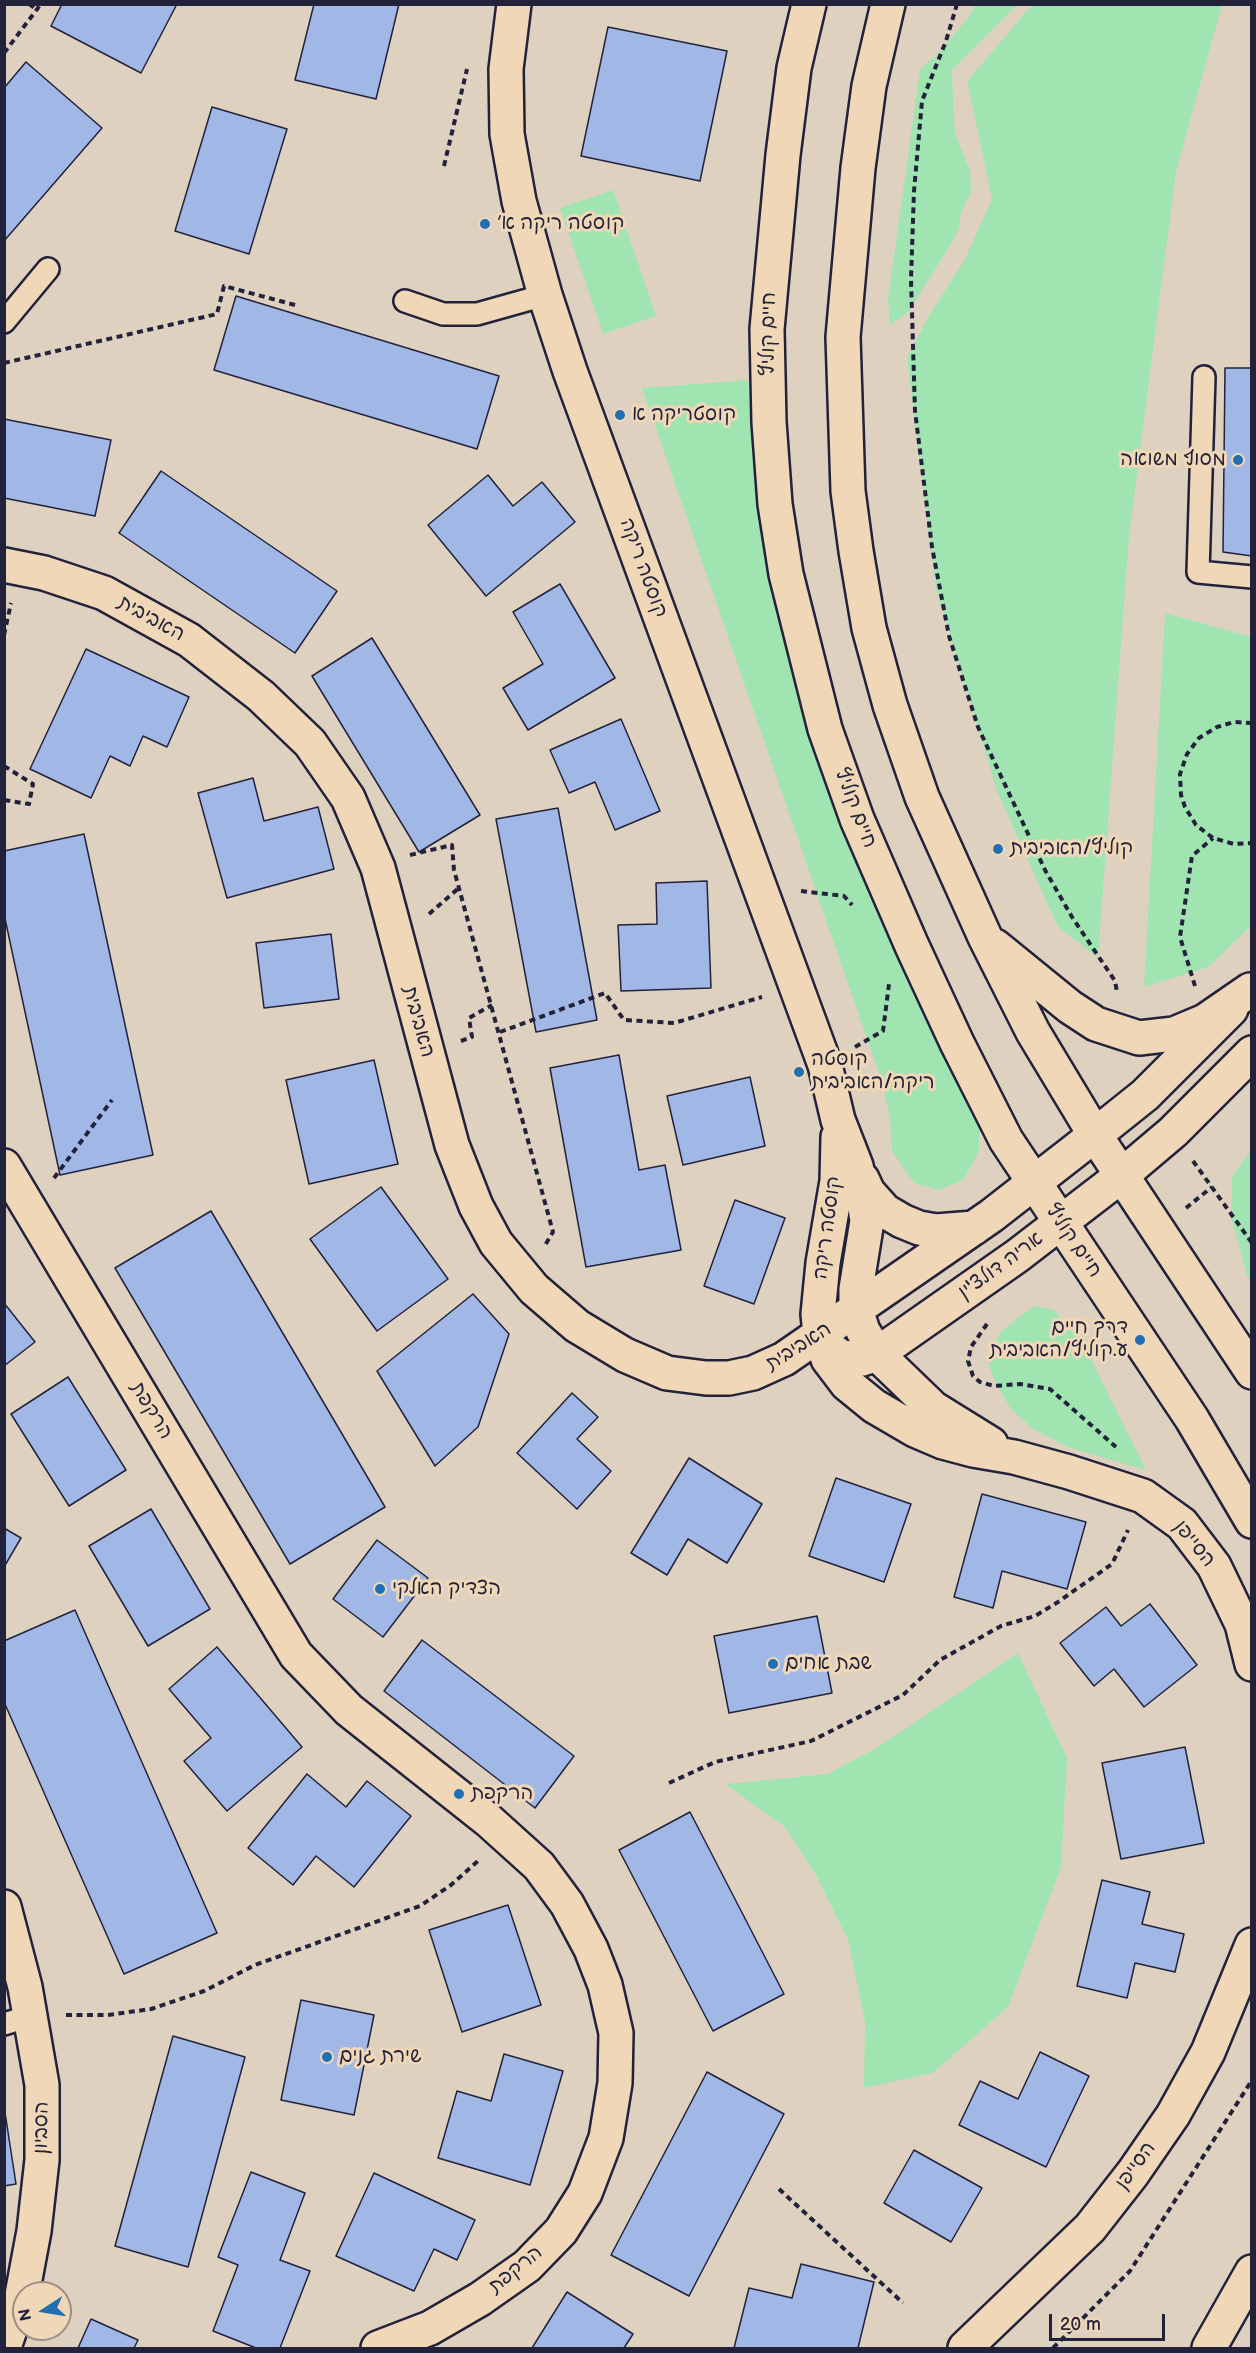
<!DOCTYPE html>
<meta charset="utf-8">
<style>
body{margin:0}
#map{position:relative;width:1256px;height:2353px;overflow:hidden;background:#dfd1c0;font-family:"Balsamiq Sans",sans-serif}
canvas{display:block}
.frame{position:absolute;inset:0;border:6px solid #22223b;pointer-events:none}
.north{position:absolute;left:12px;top:2281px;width:60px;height:60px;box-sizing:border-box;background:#efd7b7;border:2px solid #9d8f85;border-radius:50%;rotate:258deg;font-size:16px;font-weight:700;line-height:24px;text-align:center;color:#22223b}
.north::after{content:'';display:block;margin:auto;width:21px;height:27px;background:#1f6fb2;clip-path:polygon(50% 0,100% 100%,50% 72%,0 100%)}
.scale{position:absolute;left:1049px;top:2314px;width:116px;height:27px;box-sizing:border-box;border:3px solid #22223b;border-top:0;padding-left:8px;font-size:18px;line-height:21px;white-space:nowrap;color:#22223b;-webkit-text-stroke:4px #efd7b7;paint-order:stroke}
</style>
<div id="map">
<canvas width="1256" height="2353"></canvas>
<div class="frame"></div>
<div class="north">N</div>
<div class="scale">20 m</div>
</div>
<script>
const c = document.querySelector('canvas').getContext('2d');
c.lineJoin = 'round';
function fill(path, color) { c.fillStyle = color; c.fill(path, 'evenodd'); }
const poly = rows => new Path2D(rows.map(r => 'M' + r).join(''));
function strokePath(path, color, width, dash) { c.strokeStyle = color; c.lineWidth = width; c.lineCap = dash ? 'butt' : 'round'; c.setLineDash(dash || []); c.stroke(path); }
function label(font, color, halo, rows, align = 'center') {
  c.font = font + ' "Balsamiq Sans","Playpen Sans Hebrew",sans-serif'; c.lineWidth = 6; c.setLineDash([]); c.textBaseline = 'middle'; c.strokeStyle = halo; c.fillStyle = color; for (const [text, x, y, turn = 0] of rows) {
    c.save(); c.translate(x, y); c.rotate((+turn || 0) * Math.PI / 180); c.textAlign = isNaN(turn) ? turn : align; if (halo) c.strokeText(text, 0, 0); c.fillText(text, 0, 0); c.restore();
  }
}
fill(poly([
 [975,5,1017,5,952,70,954,124,956,136,970,171,971,193,961,212,958,231,946,252,909,311,890,325,888,299,920,69,938,54,970,15],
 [1032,5,1222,5,1176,171,1129,536,1098,958,1058,927,997,791,936,589,907,359,928,317,964,261,992,199,967,81],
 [613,190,656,316,603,334,560,208],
 [748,380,775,604,835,808,979,1121,979,1151,964,1179,939,1190,914,1183,892,1151,890,1118,883,1085,642,388],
 [1165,613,1251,637,1251,926,1208,967,1144,987],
 [1251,1150,1251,1282,1247,1276,1231,1216,1232,1177],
 [1034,1306,1054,1310,1083,1343,1146,1470,1070,1448,1033,1429,1011,1409,997,1386,986,1358,1001,1331],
 [1018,1653,1067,1758,1061,1867,1008,2007,933,2073,864,2088,865,2022,848,1940,817,1877,785,1827,725,1784,827,1774,875,1749]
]), '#a0e5b1');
const building = poly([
 [62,4,177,4,141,73,51,26,62,4],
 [314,4,399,4,376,99,295,80,314,4],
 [608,27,727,51,700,181,581,156,608,27],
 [26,62,102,128,4,241,4,88,26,62],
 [212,107,287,129,249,254,175,231,212,107],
 [236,296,499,376,477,449,214,370,236,296],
 [1225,368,1252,368,1252,556,1223,552,1225,368],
 [4,419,111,440,95,516,4,498,4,419],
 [161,471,337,591,295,653,119,533,161,471],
 [488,475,513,506,542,482,575,522,486,596,428,525,488,475],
 [560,584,615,678,528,730,503,688,543,664,513,612,560,584],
 [372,638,480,815,419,852,312,676,372,638],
 [86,649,189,697,167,747,143,736,130,766,110,756,91,798,30,769,86,649],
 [621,719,660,811,615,830,595,782,569,793,550,750,621,719],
 [253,778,264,821,318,807,334,869,227,898,198,793,253,778],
 [558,808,597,1020,536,1032,496,819,558,808],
 [84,834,153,1155,60,1175,4,914,4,851,84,834],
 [707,881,711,988,621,991,618,925,657,924,656,883,707,881],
 [331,934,339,999,264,1008,256,943,331,934],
 [619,1055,639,1170,665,1165,681,1250,586,1267,550,1068,619,1055],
 [374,1060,398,1164,309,1184,286,1080,374,1060],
 [750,1077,765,1146,683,1165,667,1096,750,1077],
 [381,1187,448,1279,377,1331,310,1239,381,1187],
 [735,1200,785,1218,754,1304,704,1286,735,1200],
 [211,1211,385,1507,290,1564,115,1268,211,1211],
 [473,1294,509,1334,478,1427,435,1466,377,1371,473,1294],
 [4,1303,35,1342,4,1366,4,1303],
 [68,1377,126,1470,69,1506,11,1414,68,1377],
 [572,1393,598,1417,577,1439,611,1471,577,1509,517,1453,572,1393],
 [689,1458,762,1504,727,1563,688,1539,667,1575,631,1553,689,1458],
 [836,1478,911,1504,884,1582,809,1556,836,1478],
 [982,1494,1086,1522,1067,1589,1002,1571,993,1608,954,1597,982,1494],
 [151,1509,210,1609,148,1646,89,1546,151,1509],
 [4,1528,21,1538,4,1567,4,1528],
 [377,1540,428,1578,383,1637,333,1599,377,1540],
 [1150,1604,1197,1665,1144,1707,1114,1669,1094,1686,1060,1643,1106,1607,1121,1626,1150,1604],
 [75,1610,217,1933,124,1974,4,1702,4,1641,75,1610],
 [817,1616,832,1693,729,1713,714,1636,817,1616],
 [422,1640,574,1756,535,1808,384,1691,422,1640],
 [217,1647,302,1747,227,1811,184,1761,211,1738,169,1689,217,1647],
 [1185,1747,1204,1843,1121,1859,1102,1763,1185,1747],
 [307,1774,346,1807,367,1781,411,1816,354,1887,316,1856,293,1885,248,1848,307,1774],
 [690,1812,784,1994,713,2031,619,1850,690,1812],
 [1102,1880,1150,1892,1142,1924,1184,1934,1175,1972,1135,1963,1127,1998,1077,1986,1102,1880],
 [508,1905,541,2005,462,2032,429,1930,508,1905],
 [301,2000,374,2015,354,2115,281,2100,301,2000],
 [173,2036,245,2057,188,2267,115,2246,173,2036],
 [1040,2052,1089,2076,1046,2167,959,2125,980,2081,1018,2099,1040,2052],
 [504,2054,563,2071,530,2185,438,2158,457,2091,491,2101,504,2054],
 [707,2072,784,2114,689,2296,611,2255,707,2072],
 [4,2106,16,2184,4,2186,4,2106],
 [914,2150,982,2188,951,2242,884,2203,914,2150],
 [251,2172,305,2193,280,2260,310,2271,280,2348,256,2348,213,2331,238,2265,218,2257,251,2172],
 [374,2173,475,2220,457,2260,434,2249,414,2291,336,2256,374,2173],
 [801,2264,874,2282,858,2348,734,2348,749,2288,792,2298,801,2264],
 [567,2292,633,2334,624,2348,532,2348,567,2292],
 [91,2319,138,2340,134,2348,78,2348,91,2319]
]);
fill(building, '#a1b7e5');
strokePath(building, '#22223b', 1.5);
const service = poly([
 [405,301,443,314,477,314,545,295],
 [4,322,48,269],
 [1204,377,1198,572,1252,577],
 [4,2024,30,2016]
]);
const minor = poly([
 [4,1166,296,1655,349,1710,488,1820,539,1866,567,1904,591,1949,605,1985,616,2033,615,2083,606,2138,585,2193,561,2231,527,2266,480,2299,430,2328,378,2348],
 [820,1335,828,1359,847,1384,874,1406,915,1430,943,1442,973,1450,1014,1457,1069,1472,1143,1496,1182,1524,1214,1566,1242,1624,1252,1664],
 [877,1354,933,1408,991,1444],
 [4,1907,25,1987,42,2085,42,2160,34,2231,22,2295,4,2347],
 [965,2348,1090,2228,1133,2173,1173,2115,1208,2052,1252,1945]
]);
const tertiary = poly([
 [514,4,506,69,507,134,519,201,545,295,570,371,825,1065,838,1120,856,1166,864,1201,867,1221,856,1289,856,1310,863,1331,877,1354],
 [4,565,44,573,104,593,189,640,261,696,310,743,348,798,378,868,452,1145,476,1206,496,1243,534,1289,577,1326,625,1355,667,1373,706,1378,729,1378,753,1373,784,1359,991,1216,1095,1135,1145,1095,1231,1009],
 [838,1137,837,1181,823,1263,818,1314,820,1335,829,1348,841,1357,862,1359,877,1354,1017,1256,1121,1176,1173,1132,1252,1053],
 [862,1179,868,1192,885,1211,902,1221,919,1228,936,1231,974,1228]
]);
const secondary = poly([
 [809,4,794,68,783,155,767,329,769,422,775,504,786,574,825,729,857,819,912,946,957,1043,1006,1140,1192,1419,1252,1521],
 [888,4,869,86,858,168,843,337,848,491,856,551,869,628,890,705,922,797,985,937,1033,1032,1095,1135,1252,1372],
 [995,946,1070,1007,1096,1024,1139,1038,1174,1034,1205,1021,1250,990],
 [1209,2348,1252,2272]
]);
strokePath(service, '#22223b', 26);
strokePath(minor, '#22223b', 38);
strokePath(tertiary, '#22223b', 38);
strokePath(secondary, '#22223b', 38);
strokePath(poly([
 [29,4,38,10],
 [957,4,946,41,922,101,914,191,911,279,915,411,932,547,949,636,978,727,1045,870,1072,917,1115,981,1117,992],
 [4,53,41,4],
 [444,166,467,69],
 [4,363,217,314,224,286,295,305],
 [4,635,11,603],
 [1252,723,1234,722,1217,727,1199,738,1187,754,1180,774,1181,795,1185,807,1196,825,1213,838,1234,844,1252,843],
 [4,766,33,784,29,804,4,800],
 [410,855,452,845,454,870,553,1232,544,1247],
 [801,891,844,896,852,905],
 [429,914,460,887],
 [1195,986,1180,937,1192,856,1213,838],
 [500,1032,605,993,624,1020,674,1023,762,997],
 [461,1041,472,1037,469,1018,492,1005],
 [855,1047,883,1031,889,984],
 [1193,1161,1252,1243],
 [54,1178,112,1100],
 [1186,1208,1212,1187],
 [987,1324,971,1347,968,1361,973,1376,980,1382,994,1386,1020,1384,1050,1389,1116,1447],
 [669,1783,715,1762,811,1741,903,1695,940,1660,1001,1626,1035,1616,1058,1602,1112,1564,1128,1530],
 [66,2015,108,2015,151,2009,204,1991,255,1965,420,1906,451,1885,479,1860],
 [779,2189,903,2303],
 [1053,2348,1130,2271,1252,2080]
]), '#22223b', 4, [6, 4.5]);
strokePath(service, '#efd7b7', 21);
strokePath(minor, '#efd7b7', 33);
strokePath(tertiary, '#efd7b7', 33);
strokePath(secondary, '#efd7b7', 33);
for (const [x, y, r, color] of [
 [485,224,6,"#1f6fb2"],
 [620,415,6,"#1f6fb2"],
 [1238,460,6,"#1f6fb2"],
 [998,849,6,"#1f6fb2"],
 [799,1072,6,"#1f6fb2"],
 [1140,1340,6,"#1f6fb2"],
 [380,1589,6,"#1f6fb2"],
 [773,1664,6,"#1f6fb2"],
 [459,1794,6,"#1f6fb2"],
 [327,2057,6,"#1f6fb2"]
]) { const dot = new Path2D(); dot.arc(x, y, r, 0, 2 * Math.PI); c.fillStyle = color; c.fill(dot); strokePath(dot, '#efd7b7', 2); }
label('20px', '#22223b', '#efd7b7', [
 ["קוסטה ריקה א׳",497,224],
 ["קוסטריקה א",632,415],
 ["מסוף משואה",1226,460,"right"],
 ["קוליץ/האביבית",1010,849],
 ["קוסטה",811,1060],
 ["ריקה/האביבית",811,1083],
 ["דרך חיים",1128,1328,"right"],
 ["ע.קוליץ/האביבית",1128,1351,"right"],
 ["הצדיק האלקי",392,1589],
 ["שבת אחים",785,1664],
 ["הרקפת",471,1794],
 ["שירת גנים",339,2057]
], 'left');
label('20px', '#22223b', '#efd7b7', [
 ["חיים קוליץ",769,334,-89],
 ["קוסטה ריקה",643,568,70],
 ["האביבית",151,619,29],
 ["חיים קוליץ",855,808,69],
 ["האביבית",418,1022,75],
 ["קוסטה ריקה",828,1228,-82],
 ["חיים קוליץ",1073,1241,56],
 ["אריה דולצ'ין",1001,1266,-36],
 ["האביבית",799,1347,-32],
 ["הרקפת",151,1411,59],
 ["הסייפן",1194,1544,51],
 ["הסביון",42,2128,-89],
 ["הסייפן",1136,2166,-54],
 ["הרקפת",516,2270,-39]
]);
</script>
